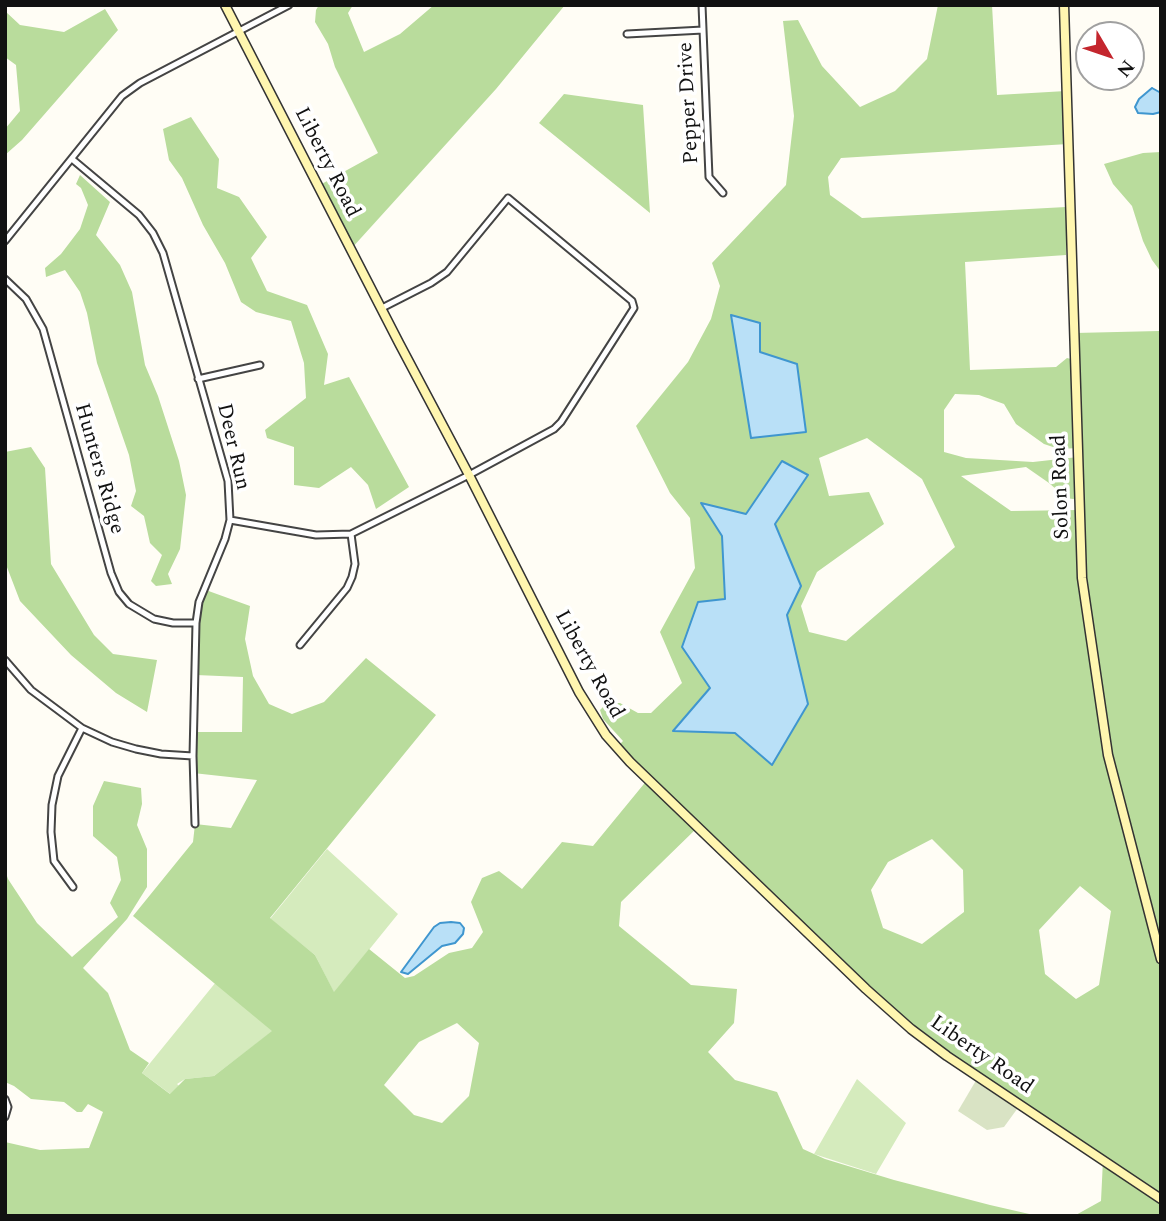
<!DOCTYPE html>
<style>
body{margin:0}
#map{position:relative;width:1166px;height:1221px;overflow:hidden;background:#fffdf5;font-family:Spectral,serif}
canvas{display:block}
.frame{position:absolute;inset:0;border:7px solid #111;pointer-events:none}
.north{position:absolute;left:1075px;top:21px;width:70px;height:70px;box-sizing:border-box;background:#fff;border:2px solid #a0a0a0;border-radius:50%;rotate:129deg;font-size:19px;font-weight:700;line-height:28px;text-align:center;color:#111}
.north::after{content:'';display:block;margin:auto;width:24px;height:32px;background:#c4262e;clip-path:polygon(50% 0,100% 100%,50% 72%,0 100%)}
</style>
<div id="map">
<canvas width="1166" height="1221"></canvas>
<div class="frame"></div>
<div class="north">N</div>
</div>
<script>
const c = document.querySelector('canvas').getContext('2d');
c.lineJoin = 'round';
function fill(path, color) { c.fillStyle = color; c.fill(path, 'evenodd'); }
const poly = rows => new Path2D(rows.map(r => 'M' + r).join(''));
function strokePath(path, color, width, dash) { c.strokeStyle = color; c.lineWidth = width; c.lineCap = dash ? 'butt' : 'round'; c.setLineDash(dash || []); c.stroke(path); }
function label(font, color, halo, rows, align = 'center') {
  c.font = font + ' Spectral,serif'; c.lineWidth = 7; c.setLineDash([]); c.textBaseline = 'middle'; c.strokeStyle = halo; c.fillStyle = color; for (const [text, x, y, turn = 0] of rows) {
    c.save(); c.translate(x, y); c.rotate((+turn || 0) * Math.PI / 180); c.textAlign = isNaN(turn) ? turn : align; if (halo) c.strokeText(text, 0, 0); c.fillText(text, 0, 0); c.restore();
  }
}
fill(poly([
 [327,849,398,914,334,993,315,955,270,919],
 [216,982,273,1031,214,1076,185,1079,177,1084,202,1107,263,1183,169,1093,142,1073],
 [857,1079,906,1123,876,1174,814,1154]
]), '#d5ebbd');
fill(poly([
 [319,5,353,5,348,13,364,52,400,34,434,5,565,5,496,89,351,249,318,186,378,153,335,67,328,44,315,22,316,10],
 [938,5,992,5,997,95,1066,91,1068,144,841,158,828,177,830,195,862,218,1066,207,1066,255,965,262,970,370,1056,367,1067,358,1075,360,1075,333,1159,331,1161,318,1161,941,1157,946,1161,959,1161,1216,1074,1216,1101,1201,1103,1160,911,1029,698,827,621,902,619,926,691,985,737,989,734,1023,708,1052,735,1080,777,1092,803,1149,825,1159,894,1180,990,1205,1038,1216,5,1216,5,1142,40,1150,89,1148,103,1112,88,1104,82,1112,77,1112,64,1102,31,1099,14,1086,5,1082,5,870,8,879,37,923,72,957,118,917,110,903,121,880,117,857,93,836,93,806,104,781,141,788,142,804,137,825,147,849,147,887,127,919,83,968,108,993,130,1050,149,1063,142,1073,170,1094,185,1079,214,1076,272,1031,133,916,193,842,195,824,231,828,257,780,193,773,193,732,242,732,243,677,196,675,196,623,203,589,250,606,245,639,253,676,269,704,292,714,324,702,366,658,436,715,270,918,315,955,334,992,369,949,405,978,414,976,449,953,472,948,483,932,471,902,482,878,499,871,522,889,562,842,593,846,648,779,617,747,623,741,603,719,600,710,607,703,620,703,638,713,651,713,682,683,660,632,695,568,690,518,670,493,636,426,688,362,711,319,720,286,712,263,786,185,794,116,783,21,798,20,822,66,860,107,895,91,927,59],
 [955,394,979,395,1004,404,1016,424,1044,444,1059,449,1078,448,1078,457,1033,462,966,458,944,452,944,410],
 [867,438,922,479,955,547,846,641,809,632,801,606,817,572,884,524,869,492,829,496,819,458],
 [782,462,807,475,775,524,801,586,787,615,808,703,772,765,735,733,674,730,710,688,725,599,722,536,702,503,746,514],
 [1026,467,1049,483,1066,498,1080,500,1079,510,1011,511,961,476],
 [932,839,963,870,964,912,922,944,883,928,871,890,888,862],
 [1080,886,1111,911,1099,985,1076,999,1045,974,1039,930],
 [457,1023,479,1043,469,1096,442,1123,414,1115,384,1085,419,1042],
 [105,9,118,30,22,140,5,155,5,129,20,111,16,65,5,57,5,11,20,25,64,32],
 [564,94,643,105,650,213,539,123],
 [191,117,219,159,217,188,239,197,267,237,251,258,267,291,307,305,328,354,324,385,349,377,409,487,376,509,368,485,351,467,319,488,294,485,294,447,267,438,265,430,306,398,304,363,291,321,256,312,241,302,225,263,203,225,182,178,169,160,163,129],
 [1161,152,1161,272,1152,260,1143,241,1132,206,1113,184,1104,164,1143,153],
 [80,175,110,202,96,235,120,265,132,292,145,365,158,396,179,461,186,495,180,549,168,574,172,584,156,586,151,581,162,555,150,543,144,516,131,506,136,491,129,455,97,363,87,313,80,292,65,270,46,277,45,268,61,254,80,229,88,205,81,188,76,184],
 [31,447,45,468,51,564,94,635,113,654,157,660,147,712,116,693,71,655,20,601,5,562,5,452]
]), '#b9dc9c');
fill(poly([
 [978,1077,1020,1105,1004,1127,987,1130,958,1111]
]), '#d9e3c4');
const water = poly([
 [1152,88,1161,93,1161,112,1153,114,1138,113,1135,107,1139,99,1152,88],
 [731,315,760,323,760,352,797,364,806,432,751,438,731,315],
 [782,461,808,475,775,524,801,586,787,615,808,704,772,765,735,733,673,731,710,688,682,647,698,602,725,599,722,536,701,503,746,514,782,461],
 [451,922,460,923,464,928,463,934,455,943,442,946,408,974,401,972,434,927,440,923,451,922]
]);
fill(water, '#b9e0f7');
strokePath(water, '#3f96cf', 2);
const street = poly([
 [702,5,709,177,723,193],
 [627,34,703,30],
 [72,159,139,215,153,233,163,253,228,481,230,520,225,539,199,602,196,623,193,756,195,824],
 [5,241,122,96,140,83,289,5],
 [5,279,26,299,43,329,111,573,119,592,129,604,154,619,173,623,196,623],
 [198,379,260,365],
 [230,520,316,535,351,534,469,475,554,429,561,422,634,308,632,301,508,198,447,272,431,283,382,308],
 [300,645,347,588,352,577,355,564,351,534],
 [5,660,31,690,82,728,112,742,136,749,161,754,193,756],
 [73,887,54,861,51,832,52,805,58,776,82,728],
 [5,1099,8,1107,5,1117]
]);
const secondary = poly([
 [225,5,399,343,469,475,579,692,606,735,630,762,866,989,911,1029,947,1056,1161,1199],
 [1064,5,1082,578,1108,755,1161,959]
]);
strokePath(street, '#444', 9);
strokePath(secondary, '#333', 11);
strokePath(street, '#fff', 5);
strokePath(secondary, '#fff6b0', 8);
label('21px', '#111', '#fff', [
 ["Pepper Drive",690,103,-93],
 ["Liberty Road",326,163,63],
 ["Deer Run",232,447,77],
 ["Hunters Ridge",98,469,74],
 ["Solon Road",1062,487,-92],
 ["Liberty Road",588,665,61],
 ["Liberty Road",981,1056,35]
]);
</script>
